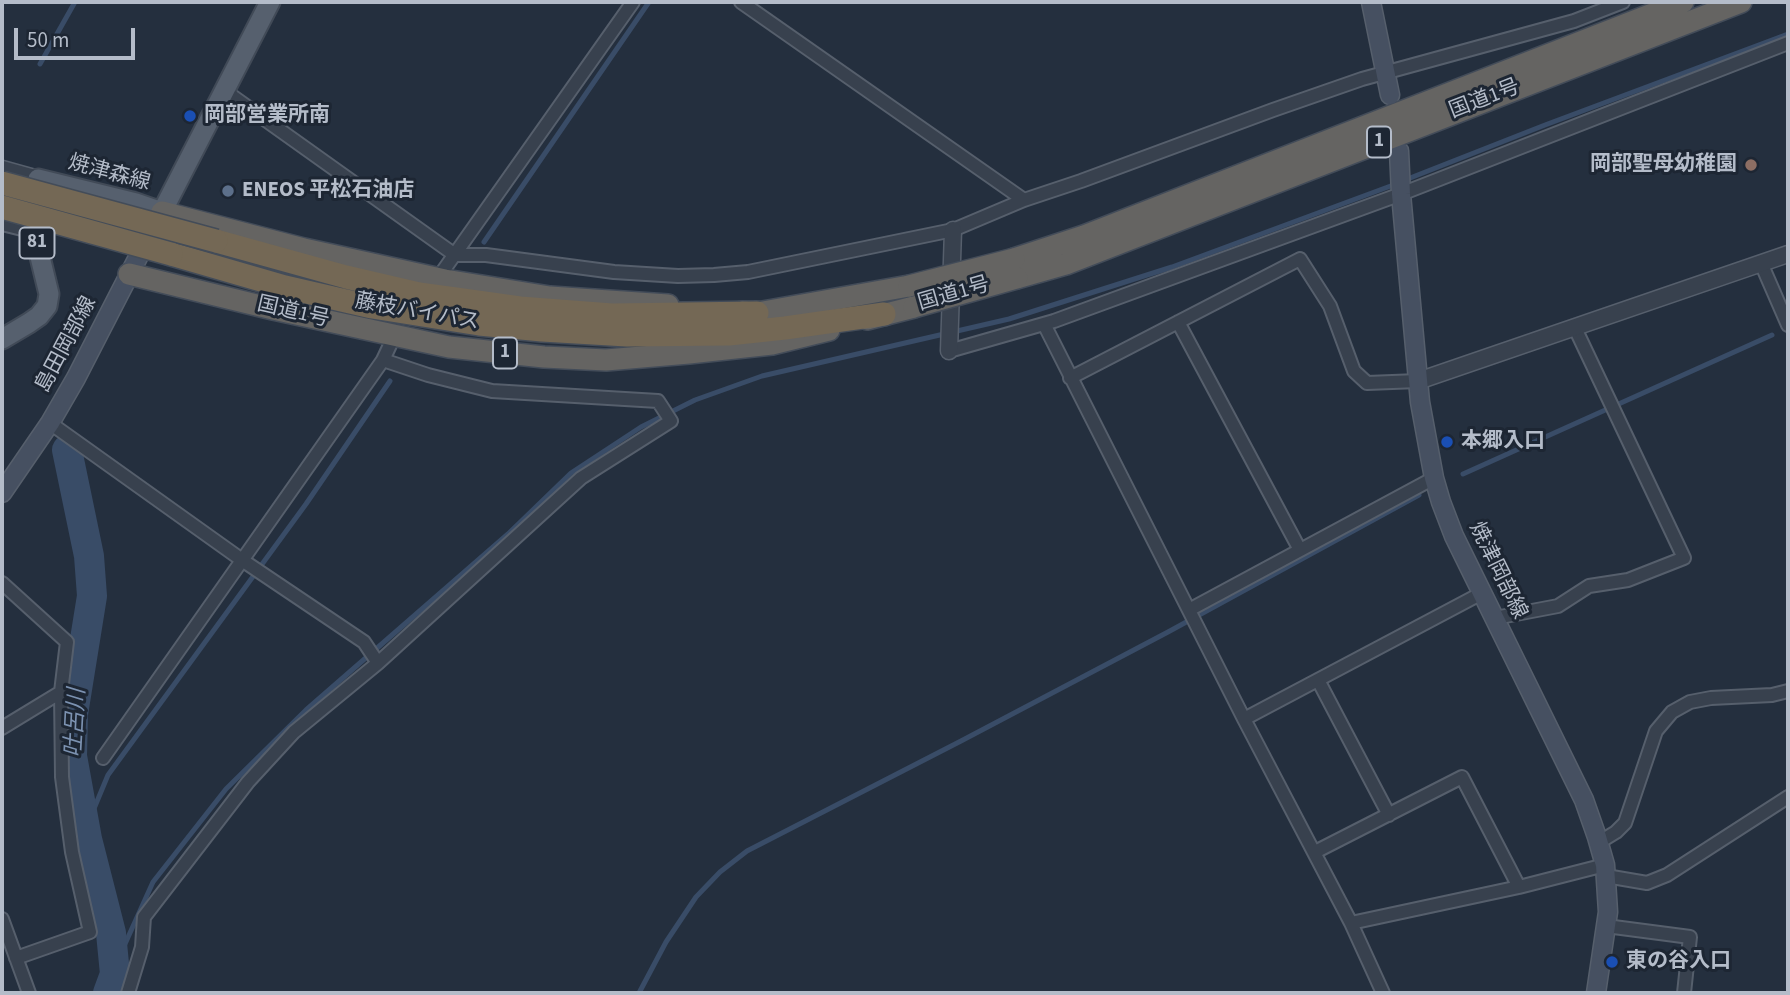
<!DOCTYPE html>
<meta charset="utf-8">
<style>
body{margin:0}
#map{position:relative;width:1790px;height:995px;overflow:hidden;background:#242f3e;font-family:"Source Sans 3",sans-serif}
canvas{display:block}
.frame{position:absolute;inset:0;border:4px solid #b4bcc9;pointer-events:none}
.scale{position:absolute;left:14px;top:28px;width:121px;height:32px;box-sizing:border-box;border:4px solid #b4bcc9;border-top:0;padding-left:9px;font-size:21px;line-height:24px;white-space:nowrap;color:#b4bcc9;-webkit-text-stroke:5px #1d2633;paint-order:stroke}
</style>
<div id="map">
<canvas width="1790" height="995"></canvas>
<div class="frame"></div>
<div class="scale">50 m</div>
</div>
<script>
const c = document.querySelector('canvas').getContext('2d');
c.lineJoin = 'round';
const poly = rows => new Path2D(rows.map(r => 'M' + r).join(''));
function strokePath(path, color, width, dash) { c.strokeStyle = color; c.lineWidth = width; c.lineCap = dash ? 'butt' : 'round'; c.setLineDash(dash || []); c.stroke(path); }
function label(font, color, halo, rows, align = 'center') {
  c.font = font + ' "Source Sans 3","Noto Sans JP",sans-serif'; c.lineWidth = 6; c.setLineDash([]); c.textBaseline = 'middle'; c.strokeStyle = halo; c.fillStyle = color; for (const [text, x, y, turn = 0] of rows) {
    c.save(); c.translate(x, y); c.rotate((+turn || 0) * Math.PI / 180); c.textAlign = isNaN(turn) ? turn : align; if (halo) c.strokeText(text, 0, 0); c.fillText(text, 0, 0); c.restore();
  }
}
strokePath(poly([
 [40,64,75,2],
 [1405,180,1545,125,1788,34],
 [484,242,649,2],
 [1463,474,1772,335],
 [87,839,93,811,108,775,306,504,390,381],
 [115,974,120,955,153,882,226,789,306,710,508,534,571,473,641,427,695,400,762,376,1009,319,1172,267,1396,184],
 [639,993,666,942,696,897,720,872,747,851,961,741,1168,632,1419,495]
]), '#394c67', 5);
strokePath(poly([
 [67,450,89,556,92,596,73,714,72,756,87,839,111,933,115,974,108,993]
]), '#394c67', 30);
const minor = poly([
 [741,2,1024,200],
 [225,91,455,255,486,255,614,272,678,276,714,275,748,272,953,230,1024,200,1081,181,1273,110,1362,79,1574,21,1623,2],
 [2,224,34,232],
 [1761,263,1788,325],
 [443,271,633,2],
 [1178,322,1300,550],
 [1044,324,1244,719,1351,923,1383,993],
 [949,351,1054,321,1401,194,1788,43],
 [1070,378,1300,259,1330,306,1354,371,1367,383,1418,381],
 [50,423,242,560,364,642,378,663],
 [2,583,67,642,61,692,62,777,72,852,90,932,16,958],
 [1189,610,1434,478],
 [1495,618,1558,606,1589,586,1628,580,1684,558,1575,328],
 [1318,680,1389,815],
 [1244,719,1482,593],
 [2,728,61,692],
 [103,758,383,360,390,345],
 [1598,843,1616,832,1625,823,1656,731,1672,712,1690,702,1711,698,1772,695,1788,691],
 [1315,852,1462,777,1519,887],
 [1606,876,1647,883,1667,875,1788,797],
 [2,919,29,993],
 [1351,923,1519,887,1605,865],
 [1606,926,1690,937,1684,993],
 [128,993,142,947,144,917,248,782,294,732,378,663,581,478,671,421,658,401,492,391,428,375,383,360]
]);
const tertiary = poly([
 [2,169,38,179],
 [949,351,953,230],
 [1418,381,1788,254]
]);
const secondary = poly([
 [1371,2,1390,95],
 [1399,151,1401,194,1420,402,1434,478,1441,502,1454,536,1584,800,1597,837,1605,865,1608,912,1596,993],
 [2,493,50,423,76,378,149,236]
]);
const primary = poly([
 [2,339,29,323,39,316,47,306,49,294,34,232,38,179,136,203,162,212,270,2]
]);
const trunk = poly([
 [162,212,304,249,445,280,550,297,668,305],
 [1014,259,1084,236,1683,2],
 [129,274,273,309,449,347,544,357,606,360,689,353,772,344,829,330],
 [1017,278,1066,264,1741,2],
 [742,312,757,313,909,286],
 [867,319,914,307]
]);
const motorway = poly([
 [216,241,346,277,419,294,463,300,520,308,612,315,757,313],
 [171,254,285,287,372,307,479,324,542,330,627,335,729,334,785,328,884,314]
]);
strokePath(minor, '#565f6c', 16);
strokePath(tertiary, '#565f6c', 19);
strokePath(secondary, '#565f6c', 21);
strokePath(primary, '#414a57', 23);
strokePath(trunk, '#434c59', 24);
strokePath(motorway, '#434c59', 26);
strokePath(minor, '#38414e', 12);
strokePath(tertiary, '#38414e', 16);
strokePath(secondary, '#465061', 18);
strokePath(primary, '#56606e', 19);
strokePath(trunk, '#656462', 21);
strokePath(motorway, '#746855', 23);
const trunkBridge = poly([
 [909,286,1014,259],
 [914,307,1017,278]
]);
const motorwayBridge = poly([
 [2,183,216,241],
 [2,207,171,254]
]);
strokePath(trunkBridge, '#434c59', 24, []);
strokePath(motorwayBridge, '#434c59', 26, []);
strokePath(trunkBridge, '#656462', 21);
strokePath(motorwayBridge, '#746855', 23);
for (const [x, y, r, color] of [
 [190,116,7,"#1a4fb4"],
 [1751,165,7,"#8d6e63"],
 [228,191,7,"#5c6f8a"],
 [1447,442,7,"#1a4fb4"],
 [1612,962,7,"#1a4fb4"]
]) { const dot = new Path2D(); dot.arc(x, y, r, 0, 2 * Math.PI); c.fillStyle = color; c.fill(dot); strokePath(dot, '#1d2633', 2.5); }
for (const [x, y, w] of [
 [1379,142,24],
 [37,243,35],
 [505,353,24]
]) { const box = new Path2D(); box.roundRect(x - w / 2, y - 15.5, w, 31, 5); c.fillStyle = '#1d2633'; c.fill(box); strokePath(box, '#b4bcc9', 2); }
label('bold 19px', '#b4bcc9', null, [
 ["1",1379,142],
 ["81",37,243],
 ["1",505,353]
]);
label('21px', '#b4bcc9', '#1d2633', [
 ["国道1号",1485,100,-21],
 ["焼津森線",109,174,15],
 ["国道1号",954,295,-16],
 ["国道1号",293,313,13],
 ["藤枝バイパス",417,313,10],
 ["島田岡部線",67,345,-62],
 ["焼津岡部線",1497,571,64]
]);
label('bold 21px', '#b4bcc9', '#1d2633', [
 ["岡部営業所南",204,116],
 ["岡部聖母幼稚園",1737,165,"right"],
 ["ENEOS 平松石油店",242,191],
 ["本郷入口",1461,442],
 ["東の谷入口",1626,962]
], 'left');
label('italic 23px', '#7c92b1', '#1d2633', [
 ["吐呂川",77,723,-87]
]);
</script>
